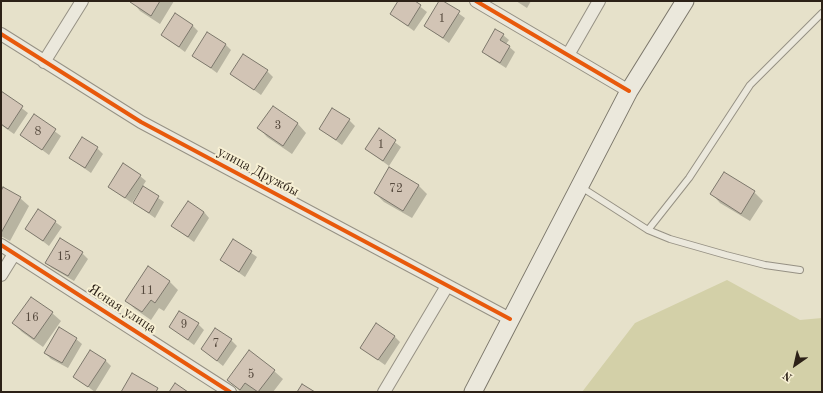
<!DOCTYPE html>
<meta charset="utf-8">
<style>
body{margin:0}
#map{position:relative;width:823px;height:393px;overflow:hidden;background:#e6e1ca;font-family:"Old Standard TT",serif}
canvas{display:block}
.frame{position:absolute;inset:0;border:2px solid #2c2117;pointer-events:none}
.north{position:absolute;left:775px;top:345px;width:40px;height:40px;-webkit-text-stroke:3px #f7f0d4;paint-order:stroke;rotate:214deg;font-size:11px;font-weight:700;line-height:16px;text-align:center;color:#2c2117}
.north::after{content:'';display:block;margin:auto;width:14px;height:18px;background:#2c2117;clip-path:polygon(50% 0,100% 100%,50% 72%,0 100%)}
</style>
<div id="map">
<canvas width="823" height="393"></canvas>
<div class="frame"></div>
<div class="north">N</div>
</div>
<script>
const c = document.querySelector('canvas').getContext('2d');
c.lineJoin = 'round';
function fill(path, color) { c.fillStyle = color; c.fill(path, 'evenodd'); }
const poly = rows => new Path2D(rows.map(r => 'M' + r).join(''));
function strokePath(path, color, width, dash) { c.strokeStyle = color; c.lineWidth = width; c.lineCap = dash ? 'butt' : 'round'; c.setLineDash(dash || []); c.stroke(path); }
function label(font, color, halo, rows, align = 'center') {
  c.font = font + ' "Old Standard TT",serif'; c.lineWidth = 4; c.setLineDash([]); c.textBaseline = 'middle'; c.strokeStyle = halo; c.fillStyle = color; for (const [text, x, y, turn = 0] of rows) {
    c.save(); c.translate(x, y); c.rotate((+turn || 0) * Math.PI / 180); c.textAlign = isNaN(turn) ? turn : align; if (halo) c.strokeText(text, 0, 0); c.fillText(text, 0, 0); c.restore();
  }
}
fill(poly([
 [727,280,800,320,822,318,822,392,582,392,635,323]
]), '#d3d0a8');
fill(poly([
 [132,1,174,1,160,24,140,11],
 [399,1,413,1,427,12,414,31,391,14],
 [441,1,465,18,449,43,425,26],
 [516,1,531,1,527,8],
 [192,25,198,31,185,52,162,35],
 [503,35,509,40,506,44,515,52,506,68,489,57,483,52],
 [225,44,231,50,217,73,193,55],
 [267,71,273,77,261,95,232,74],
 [1,92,28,113,14,134,1,125],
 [273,107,298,124,306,133,292,154,267,137,259,128],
 [34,116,61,136,49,155,22,135],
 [349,120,355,126,342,145,320,129],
 [379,130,401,147,389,166,366,149],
 [97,148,103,154,91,173,70,158],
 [724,173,754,192,763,201,750,221,720,203,712,194],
 [140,176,146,181,142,187,164,202,155,218,134,203,142,191,140,190,132,203,109,187],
 [418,185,427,194,412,218,384,202,375,193],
 [1,193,20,198,29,206,10,241,1,236],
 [39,210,62,227,49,246,27,229],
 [204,212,209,218,194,242,172,226],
 [233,240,257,257,245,277,221,260],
 [82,253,88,259,74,281,52,268,46,263],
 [169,281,178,290,164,311,159,308,151,320,135,309,126,300],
 [52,313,61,321,43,347,22,332,13,323],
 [198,324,204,330,194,345,170,327],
 [394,336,400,342,385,365,361,348],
 [76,339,82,344,68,368,51,359,45,353],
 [231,340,237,346,223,366,202,349],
 [105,360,111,366,95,392,75,377],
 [274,371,283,379,273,392,241,392,228,380]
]), '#0003');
const building = poly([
 [131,1,160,1,151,16,130,2,131,1],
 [398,1,415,1,421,5,408,26,390,14,398,1],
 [439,1,443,1,460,11,443,38,424,26,439,1],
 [175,13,193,25,179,47,161,35,175,13],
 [495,29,504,34,500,40,510,46,500,63,482,52,495,29],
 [207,32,226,44,211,68,192,56,207,32],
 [243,54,268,70,254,90,230,74,243,54],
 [1,91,23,106,8,129,1,124,1,91],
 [273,106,298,123,283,146,257,128,273,106],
 [332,108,350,119,336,140,319,129,332,108],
 [34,114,56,129,42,150,20,135,34,114],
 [379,128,396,140,383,161,365,149,379,128],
 [82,137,98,147,85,168,69,158,82,137],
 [123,163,141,175,125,198,108,187,123,163],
 [389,167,419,185,403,211,374,193,389,167],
 [724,172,755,191,741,214,710,194,724,172],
 [143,186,159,196,149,213,133,203,143,186],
 [3,187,21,197,1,233,1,191,3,187],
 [188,201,204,212,188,237,171,226,188,201],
 [38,209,56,221,43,241,25,229,38,209],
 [60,238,83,252,68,276,45,263,60,238],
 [233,239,252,251,239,272,220,260,233,239],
 [148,266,170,281,155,303,151,300,142,312,125,301,148,266],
 [31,297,53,312,34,339,12,323,31,297],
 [179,311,199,323,188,340,169,327,179,311],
 [376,323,395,336,378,360,360,348,376,323],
 [59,327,77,338,62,363,44,353,59,327],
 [215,328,232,339,217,361,201,349,215,328],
 [90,350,106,360,88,387,73,377,90,350],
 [249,350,275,370,258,392,245,383,240,390,227,380,249,350],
 [132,373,158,388,156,392,121,392,132,373],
 [175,383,188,392,169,392,175,383],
 [302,384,315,392,297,392,302,384]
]);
fill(building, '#d2c4b5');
strokePath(building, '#7c776b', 1);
const lane = poly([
 [581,187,648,230,689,178,750,85,822,13],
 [648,230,670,239,726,255,765,265,800,270]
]);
const street = poly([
 [476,1,629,91],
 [1,34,141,122,510,319],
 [568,55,599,1],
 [44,62,82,1],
 [1,245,230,392],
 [1,275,14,254],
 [384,392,447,286]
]);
const secondary = poly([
 [473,392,629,91,685,1]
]);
strokePath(lane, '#969184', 8);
strokePath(street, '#969184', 14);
strokePath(secondary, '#7c776b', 19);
strokePath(lane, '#ebe8dc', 6);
strokePath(street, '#ebe8dc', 12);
strokePath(secondary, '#ebe8dc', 17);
strokePath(poly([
 [476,1,629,91],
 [1,34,141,122,510,319],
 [1,245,230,392]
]), '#e8590c', 4);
label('12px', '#564a3e', null, [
 ["1",442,19],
 ["3",278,126],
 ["8",38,132],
 ["1",381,145],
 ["72",396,189],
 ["15",64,257],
 ["11",147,291],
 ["16",32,318],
 ["9",184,325],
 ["7",216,344],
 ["5",251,375]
]);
label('14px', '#2c2117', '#f7f0d4', [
 ["улица Дружбы",258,172,28],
 ["Ясная улица",122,309,33]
]);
</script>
